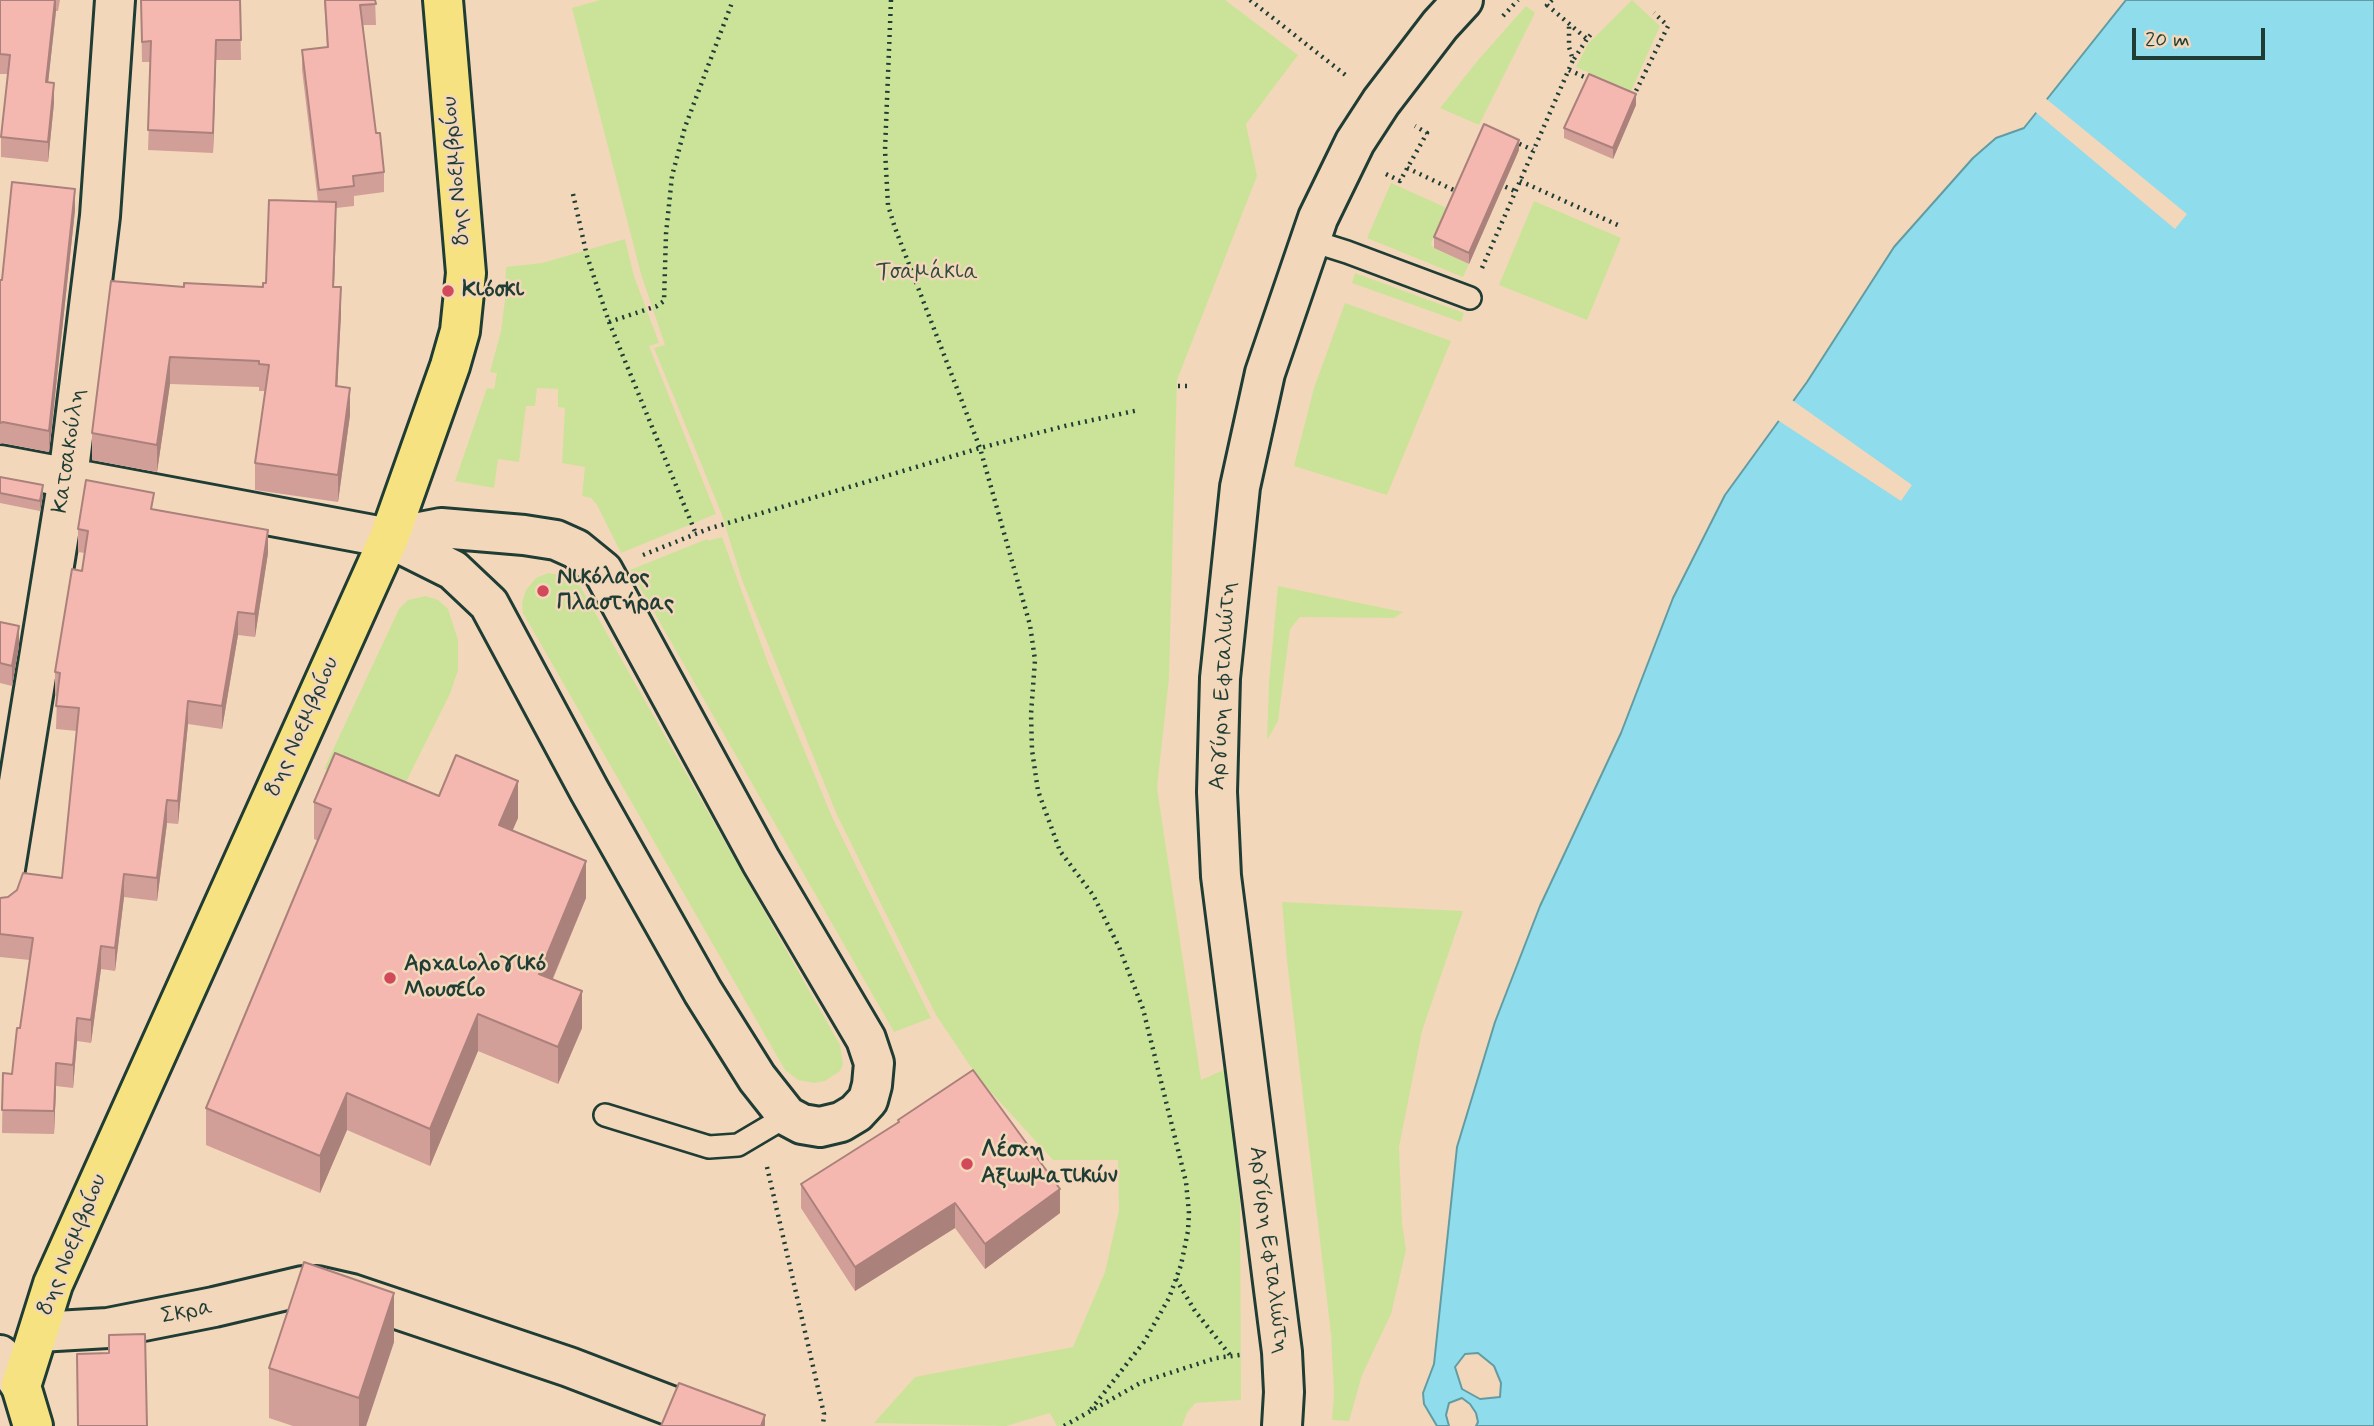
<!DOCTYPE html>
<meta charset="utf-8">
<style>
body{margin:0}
#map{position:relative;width:2374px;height:1426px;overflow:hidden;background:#f3d7ba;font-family:Mynerve,sans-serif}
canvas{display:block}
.scale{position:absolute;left:2132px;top:28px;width:133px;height:32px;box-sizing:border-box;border:4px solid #1f3d34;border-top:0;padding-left:9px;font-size:21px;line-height:24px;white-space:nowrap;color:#1f3d34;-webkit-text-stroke:5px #f3d7ba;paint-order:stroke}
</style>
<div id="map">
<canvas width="2374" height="1426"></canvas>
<div class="scale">20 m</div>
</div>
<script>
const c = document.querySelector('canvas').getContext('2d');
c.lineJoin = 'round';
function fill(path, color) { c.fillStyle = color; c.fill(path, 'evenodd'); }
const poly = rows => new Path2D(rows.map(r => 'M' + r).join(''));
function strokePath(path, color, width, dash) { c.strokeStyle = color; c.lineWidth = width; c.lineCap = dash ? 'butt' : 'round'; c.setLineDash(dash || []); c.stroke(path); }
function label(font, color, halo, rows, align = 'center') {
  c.font = font + ' Mynerve,sans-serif'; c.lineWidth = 5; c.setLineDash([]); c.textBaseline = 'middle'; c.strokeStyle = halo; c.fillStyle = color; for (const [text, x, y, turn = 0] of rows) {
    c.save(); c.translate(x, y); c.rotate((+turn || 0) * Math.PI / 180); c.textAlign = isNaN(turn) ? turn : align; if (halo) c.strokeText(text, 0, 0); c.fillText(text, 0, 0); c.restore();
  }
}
fill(poly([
 [600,0,1225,0,1298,55,1246,124,1257,176,1177,380,1169,678,1157,788,1201,1080,1226,1069,1240,1203,1241,1400,1195,1403,1187,1413,1182,1426,1057,1426,1050,1413,1006,1426,874,1423,915,1377,1073,1347,1105,1272,1119,1210,1118,1160,1053,1160,979,1079,936,1015,837,815,742,580,722,515,654,348,665,345,641,274,572,8],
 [1632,0,1660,26,1631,91,1576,67,1588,44],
 [1526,6,1535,13,1479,125,1440,108,1479,59],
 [1391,183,1447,208,1431,244,1434,248,1469,264,1463,277,1367,238],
 [1534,201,1621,238,1587,320,1499,285],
 [625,239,634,276,659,343,649,346,716,514,621,553,597,505,591,498,582,496,585,467,562,463,565,408,558,407,558,389,537,388,535,406,526,406,519,462,498,459,494,488,455,481,487,388,494,389,497,373,490,372,501,331,505,300,506,267,542,263],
 [1355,273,1464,313,1461,322,1352,283],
 [1345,303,1451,341,1387,495,1294,466,1314,388],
 [722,537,768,663,832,817,931,1018,894,1032,630,570,707,539,708,541],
 [548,573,564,576,580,586,840,1045,843,1064,840,1071,825,1081,814,1083,798,1080,785,1070,523,613,522,603,526,590,536,578],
 [1278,586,1403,612,1394,618,1300,617,1290,629,1278,721,1267,740,1269,682],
 [426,596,438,600,448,609,458,640,458,670,450,694,403,788,324,769,399,609,408,600],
 [1282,902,1463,911,1422,1031,1399,1147,1402,1223,1406,1250,1391,1314,1362,1375,1349,1421,1332,1420,1334,1393,1331,1334,1287,961]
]), '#cbe399');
const water = poly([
 [2126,0,2374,0,2374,1426,1476,1426,1478,1422,1476,1413,1470,1404,1462,1398,1449,1403,1446,1415,1449,1426,1437,1426,1424,1404,1423,1393,1434,1364,1457,1147,1495,1022,1540,906,1621,733,1673,598,1725,495,1807,382,1894,247,1973,158,1996,138,2024,128,2126,0],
 [1478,1353,1494,1366,1501,1383,1500,1397,1480,1399,1462,1389,1455,1367,1465,1354,1478,1353]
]);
fill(water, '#8edcec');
strokePath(water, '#629ca2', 2);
fill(poly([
 [2044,97,2187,214,2175,229,2033,110],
 [1792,400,1912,485,1901,501,1776,419]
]), '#f3d7ba');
const lane = poly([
 [1309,240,1347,252,1470,298],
 [605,1115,709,1147,738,1145,787,1116]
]);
const street = poly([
 [0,465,389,538,453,570,489,604,589,790,703,992,757,1078,787,1116,802,1124,820,1127,841,1122,856,1113,868,1100,872,1085,874,1063,866,1039,761,861,603,571,576,549,556,540,524,535,441,528,389,538],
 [0,900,68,478,100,216,115,0],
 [39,1332,108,1328,214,1307,303,1286,317,1286,352,1294,569,1367,723,1426],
 [0,1355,21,1386],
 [1282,1426,1284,1392,1282,1352,1221,876,1217,792,1220,678,1240,487,1265,373,1318,218,1355,142,1381,102,1440,25,1463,0]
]);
const primary = poly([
 [33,1426,21,1386,53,1284,389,538,450,366,460,331,466,273,443,0]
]);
strokePath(lane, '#1f3d34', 26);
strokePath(street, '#1f3d34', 44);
strokePath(primary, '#1f3d34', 44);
strokePath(poly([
 [891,0,885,150,888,205,895,228,980,448,1030,625,1035,660,1031,714,1032,750,1038,791,1060,851,1093,895,1119,947,1143,1009,1186,1182,1189,1213,1188,1231,1181,1265,1169,1298,1144,1342,1089,1412],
 [1250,0,1348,77],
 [1552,0,1547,5,1587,39,1592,33],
 [1503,16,1518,0],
 [1574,59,1587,39],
 [1569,70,1591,80],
 [1633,97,1668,26,1654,13],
 [1513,141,1533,150],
 [1407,168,1460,193],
 [1386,174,1400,181,1427,133,1415,126],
 [1520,181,1620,226],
 [1499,184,1515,191],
 [573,194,587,256,609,322,696,534],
 [1482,268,1573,60,1569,47,1569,24],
 [609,322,657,306,664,301,666,234,672,176,685,127,733,0],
 [1178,386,1190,386],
 [643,555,708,529,980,448,1065,426,1139,410],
 [767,1167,824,1414,823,1426],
 [1176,1279,1195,1311,1230,1355],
 [1064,1426,1142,1382,1216,1358,1240,1355]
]), '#1f3d34', 4.5, [2, 5]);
strokePath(lane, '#f3d7ba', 21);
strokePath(street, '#f3d7ba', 38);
strokePath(primary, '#f7e281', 38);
fill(poly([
 [0,0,60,0,58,11,56,11,48,82,54,103,48,162,1,157,1,137,8,74,0,74],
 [141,0,240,0,241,60,216,60,213,153,148,150,151,62,142,62],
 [324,0,375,0,376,25,363,25,376,133,384,172,384,192,354,196,354,206,336,208,334,287,341,314,337,386,350,415,338,502,255,490,255,463,265,391,259,391,259,387,170,384,157,472,92,460,92,433,184,287,263,287,266,283,318,202,302,70,302,50,327,48],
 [1636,105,1613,159,1564,138,1564,128],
 [1519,150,1469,264,1434,248,1434,237],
 [75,210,49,452,3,443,0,444,0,280,2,280],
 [0,477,43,495,40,511,0,503],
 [154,509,268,553,255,637,238,635,222,729,188,724,178,824,167,823,157,901,124,897,115,971,101,969,91,1043,77,1041,73,1088,56,1086,54,1134,2,1133,3,1073,12,1074,20,1028,30,960,0,957,0,898,8,897,62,878,77,731,56,729,57,696,55,695,55,672,82,571,85,553,78,552,78,529],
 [0,622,19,646,12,686,0,683],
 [439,796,518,818,512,831,586,898,553,979,582,1028,558,1084,478,1051,430,1166,347,1130,320,1193,206,1145,206,1108,318,841,314,839,314,802],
 [898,1120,1060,1213,985,1269,955,1228,855,1291,801,1208,801,1184,898,1122],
 [394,1342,366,1426,293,1426,269,1418,269,1368]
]), '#d29e98');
fill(poly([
 [55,0,56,0,56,11,46,102,46,82],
 [216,40,216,60,213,153,213,133],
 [54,83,54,103,48,162,48,142],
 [1636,94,1636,105,1613,159,1613,148],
 [1519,140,1519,150,1469,264,1469,253],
 [75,189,75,210,49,452,49,431],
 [336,202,336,229,333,313,333,287],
 [341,287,341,314,336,413,336,386],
 [170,357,170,384,157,472,157,445],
 [350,388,350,415,338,502,338,475],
 [43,485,43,495,40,511,40,501],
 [268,530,268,553,255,637,255,614],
 [238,612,238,635,222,729,222,706],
 [19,626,19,646,12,686,12,666],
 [188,701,188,724,178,824,178,801],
 [518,781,518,818,499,862,499,825],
 [167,800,167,823,157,901,157,878],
 [586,861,586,898,539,1011,539,974],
 [124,874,124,897,115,971,115,948],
 [101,946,101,969,91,1043,91,1020],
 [582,991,582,1028,558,1084,558,1047],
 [478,1014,478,1051,430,1166,430,1129],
 [77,1018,77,1041,73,1088,73,1065],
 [56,1063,56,1086,54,1134,54,1111],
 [347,1093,347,1130,320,1193,320,1156],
 [1060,1189,1060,1213,985,1269,985,1244],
 [955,1203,955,1228,855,1291,855,1267],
 [394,1293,394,1342,366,1426,359,1426,359,1398],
 [765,1415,765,1426,761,1426]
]), '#ab817c');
const building = poly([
 [0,0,55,0,46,82,54,83,48,142,1,137,10,55,0,54,0,0],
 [141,0,240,0,241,40,216,40,213,133,148,130,151,41,142,42,141,0],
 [325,0,375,0,376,4,360,5,376,133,380,133,384,172,353,176,354,186,319,190,302,50,328,47,325,0],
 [1589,74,1636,94,1613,148,1564,128,1589,74],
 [1484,124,1519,140,1469,253,1434,237,1484,124],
 [12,182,75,189,49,431,3,422,0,423,0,280,2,280,12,182],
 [269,200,336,202,333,287,341,287,336,386,350,388,338,475,255,463,269,365,259,364,259,361,170,357,157,445,92,433,111,281,184,287,184,283,263,287,263,283,266,283,269,200],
 [0,477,43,485,40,501,0,493,0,477],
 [86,480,154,493,151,509,268,530,255,614,238,612,222,706,188,701,178,801,167,800,157,878,124,874,115,948,101,946,91,1020,77,1018,73,1065,56,1063,54,1111,2,1110,3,1073,12,1074,17,1028,20,1028,33,938,0,934,0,898,8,897,17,890,23,873,62,878,79,708,56,706,60,673,55,672,72,569,82,571,88,531,78,529,86,480],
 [0,622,19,626,12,666,0,663,0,622],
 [335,753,439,796,456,755,518,781,499,825,586,861,539,974,582,991,558,1047,478,1014,430,1129,347,1093,320,1156,206,1108,331,809,314,802,335,753],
 [973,1070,1060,1189,985,1244,955,1203,855,1267,801,1184,899,1122,898,1120,973,1070],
 [304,1262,394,1293,359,1398,269,1368,304,1262],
 [145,1334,147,1426,78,1426,77,1354,109,1353,109,1335,145,1334],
 [679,1383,765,1415,761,1426,661,1426,679,1383]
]);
fill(building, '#f4b8b1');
strokePath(building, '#ab817c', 2);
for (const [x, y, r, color] of [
 [448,291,7,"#d1495b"],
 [543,591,7,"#d1495b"],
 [390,978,7,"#d1495b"],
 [967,1164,7,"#d1495b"]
]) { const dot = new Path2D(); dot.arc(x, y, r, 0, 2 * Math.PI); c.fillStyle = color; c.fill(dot); strokePath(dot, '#f3d7ba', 2.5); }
label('23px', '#1f3d34', '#f3d7ba', [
 ["8ης Νοεμβρίου",457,171,-95],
 ["Κατσακούλη",70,451,-82],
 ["Αργύρη Εφταλιώτη",1224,686,-87],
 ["8ης Νοεμβρίου",303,727,-66],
 ["8ης Νοεμβρίου",73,1245,-68],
 ["Αργύρη Εφταλιώτη",1268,1250,83],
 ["Σκρα",187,1313,-11]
]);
label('23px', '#304e3e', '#f3d7ba', [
 ["Τσαμάκια",927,273]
]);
label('bold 23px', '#1f3d34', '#f3d7ba', [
 ["Κιόσκι",462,291],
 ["Νικόλαος",557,578],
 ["Πλαστήρας",557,604],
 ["Αρχαιολογικό",404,965],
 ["Μουσείο",404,991],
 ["Λέσχη",981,1151],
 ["Αξιωματικών",981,1177]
], 'left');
</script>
